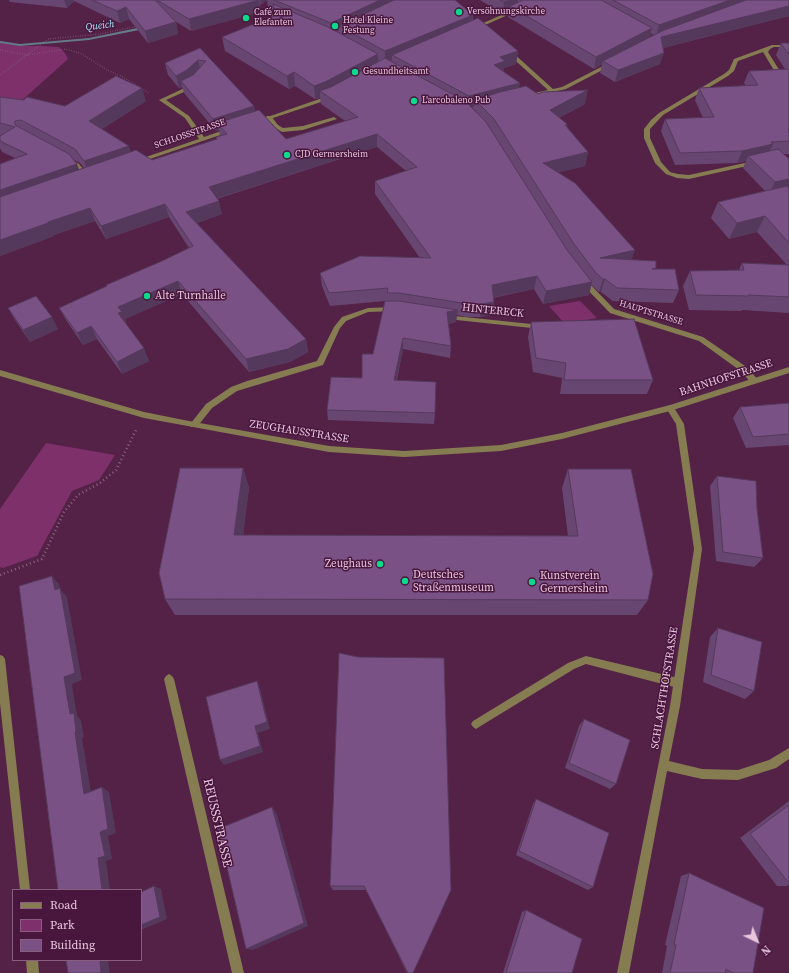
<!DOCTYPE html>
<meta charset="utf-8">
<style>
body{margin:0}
#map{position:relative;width:789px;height:973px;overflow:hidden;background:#542147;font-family:"Source Serif 4",serif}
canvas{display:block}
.legend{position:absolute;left:12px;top:889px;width:130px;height:72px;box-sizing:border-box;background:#49163d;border:1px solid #895d7d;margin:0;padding:5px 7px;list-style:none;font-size:12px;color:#e8c7dd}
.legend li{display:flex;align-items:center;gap:8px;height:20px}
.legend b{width:20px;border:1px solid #895d7d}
.north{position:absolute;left:737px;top:921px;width:40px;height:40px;-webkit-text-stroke:3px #49163d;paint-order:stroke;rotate:137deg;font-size:11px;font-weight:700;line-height:16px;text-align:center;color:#e8c7dd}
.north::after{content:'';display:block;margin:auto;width:14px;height:18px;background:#e8c7dd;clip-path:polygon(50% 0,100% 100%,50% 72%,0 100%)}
</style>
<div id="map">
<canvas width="789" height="973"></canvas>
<ul class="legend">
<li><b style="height:5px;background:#857c51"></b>Road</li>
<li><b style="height:11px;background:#7d306a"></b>Park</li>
<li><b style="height:11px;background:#795184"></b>Building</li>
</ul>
<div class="north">N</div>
</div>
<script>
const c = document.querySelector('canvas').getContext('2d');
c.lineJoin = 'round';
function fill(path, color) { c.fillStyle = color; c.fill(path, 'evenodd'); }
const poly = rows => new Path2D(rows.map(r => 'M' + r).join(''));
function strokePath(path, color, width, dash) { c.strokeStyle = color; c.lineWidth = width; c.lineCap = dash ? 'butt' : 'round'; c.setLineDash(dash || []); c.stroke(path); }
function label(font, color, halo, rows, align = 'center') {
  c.font = font + ' "Source Serif 4",serif'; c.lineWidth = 3; c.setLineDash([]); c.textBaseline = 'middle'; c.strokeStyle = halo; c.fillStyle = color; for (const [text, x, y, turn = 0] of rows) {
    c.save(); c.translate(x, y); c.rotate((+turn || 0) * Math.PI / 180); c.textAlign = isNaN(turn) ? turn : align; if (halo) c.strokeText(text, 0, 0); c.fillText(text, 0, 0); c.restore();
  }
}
fill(poly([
 [0,43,24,46,43,46,59,47,65,53,68,59,19,103,0,98],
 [580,301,597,318,565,324,549,306],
 [46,443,115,455,99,480,72,491,37,556,3,568,0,567,0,509]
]), '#7d306a');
fill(poly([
 [147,26,149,26,149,28,89,40,20,46,0,43,0,41,20,44,89,38,147,26]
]), '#647b8a');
strokePath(poly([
 [0,50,27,55,66,49,82,54,107,70,123,77,149,93],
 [0,75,48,39,100,34,138,26]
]), '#8f6382', 1.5, [0.5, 2]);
strokePath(poly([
 [0,575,42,559,64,512,78,495,100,483,116,470,136,430]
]), '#8f6382', 2.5, [1, 3]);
fill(poly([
 [772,45,789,45,789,47,774,47,770,49,768,52,783,76,782,77,778,77,763,52,738,61,734,71,728,76,663,115,650,129,650,138,661,162,670,172,678,174,689,175,754,161,756,162,756,164,689,179,677,178,666,174,655,163,644,138,644,129,651,120,659,113,724,74,729,70,734,59,772,45],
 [267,116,271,116,278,125,283,128,303,126,334,117,337,119,303,130,282,132,274,127,266,117,267,116],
 [69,158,79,164,90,177,90,179,86,179,75,166,67,161,66,160,69,158],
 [586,656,678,678,681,680,683,683,681,686,678,688,586,664,574,669,479,727,476,729,473,727,471,724,473,721,568,663,586,656],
 [169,674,172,676,174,679,244,973,232,973,164,679,166,676,169,674]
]), '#857c51');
fill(poly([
 [249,6,253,6,285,18,281,19,249,8,249,6],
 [515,9,519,10,476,29,472,28,515,9],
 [508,52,512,52,553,89,562,87,607,64,612,65,566,89,528,98,525,96,526,95,548,90,508,54,508,52],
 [193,84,195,85,195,87,166,100,189,116,204,137,230,128,233,130,232,131,141,162,137,162,137,160,199,139,185,118,159,100,193,84],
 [331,95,334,97,333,98,258,123,253,122,331,95],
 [582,280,586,280,614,309,703,337,748,368,757,379,758,381,757,383,751,383,742,372,699,341,610,313,582,284,582,280],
 [394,307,397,309,396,311,368,312,346,321,340,328,323,365,237,391,212,408,197,427,191,427,190,425,191,423,206,404,231,387,247,381,317,361,334,327,342,317,368,308,394,307],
 [445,315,541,325,544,327,541,329,447,319,445,319,445,315],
 [670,405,673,406,684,424,702,549,680,706,669,761,702,769,738,770,769,760,789,748,789,759,776,768,738,780,702,779,667,771,629,973,617,973,670,706,694,549,676,424,666,408,670,405],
 [0,655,3,656,5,659,30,890,20,890,0,703,0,655],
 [26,960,38,960,39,973,27,973,26,960]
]), '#857c51');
fill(poly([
 [789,367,789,373,670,411,562,439,501,451,404,457,329,452,144,418,0,376,0,370,144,412,194,422,329,446,404,451,501,445,562,433,670,405,789,367]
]), '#857c51');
fill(poly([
 [9,0,455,0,473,15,473,21,518,51,516,64,504,68,504,72,519,88,538,94,585,104,559,118,567,124,567,127,588,152,585,166,558,172,635,250,631,260,656,269,679,290,673,303,613,301,601,292,599,292,591,285,589,295,543,304,534,289,493,298,494,302,492,315,480,317,466,317,457,315,456,322,449,324,451,346,450,358,403,349,397,380,435,413,434,424,328,420,327,410,362,378,373,354,385,301,330,306,322,286,320,273,420,258,375,194,375,181,406,171,377,147,217,199,222,214,197,223,306,339,308,352,290,362,249,372,182,294,125,319,127,325,149,361,122,374,97,339,83,345,66,320,59,308,162,261,189,248,169,217,106,239,95,221,54,235,54,236,0,256,0,164,15,158,2,152,0,148,0,136,1,135,0,135,0,97,65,106,146,101,102,129,131,152,152,160,216,140,216,137,220,136,219,130,216,131,184,93,182,87,179,88,168,75,165,63,200,48,254,106,255,111,286,139,345,121,321,104,320,98,315,99,295,86,289,89,225,51,222,37,274,16,274,11,268,8,267,0,260,5,261,12,191,31,173,20,176,22,178,34,148,43,129,19,120,23,74,1,67,8,10,2],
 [73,159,80,163,84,168,79,170],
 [480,0,789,0,789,16,663,48,660,64,615,82,600,73,602,64,594,69,508,17,509,11,503,14],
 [651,33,653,35,650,37],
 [781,43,789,43,789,154,783,154,789,159,789,313,742,310,741,311,689,310,683,286,690,271,739,270,742,263,787,265,757,232,729,239,711,218,718,202,765,191,743,168,746,161,737,163,675,165,661,131,665,119,703,118,695,100,699,88,746,86,744,83,749,71,785,69,776,55],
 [8,308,58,329,30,342,15,320],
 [531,322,653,380,647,394,560,394,562,378,533,372,528,337],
 [789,403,789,445,746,448,733,418,740,407],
 [243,468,249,488,243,535,568,536,562,488,568,469,648,600,637,615,175,615,165,599],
 [717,476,757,509,763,558,754,567,716,561,710,486],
 [718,628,754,691,745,699,703,682,710,637],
 [339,653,413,973,407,973,366,890,333,890,330,886],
 [584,719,616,784,610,789,565,768,579,726],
 [536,799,593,887,588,890,516,855,533,804],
 [789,801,789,885,786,886,777,886,740,838],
 [689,873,753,973,662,973,667,946,665,945,681,876],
 [526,910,572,973,503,973,522,912]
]), '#684672');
fill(poly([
 [64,0,73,0,74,1,67,8],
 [259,0,261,12,191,31,189,19],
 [260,0,267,0,261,5],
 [380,0,405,0,339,26,339,31,332,34,331,23],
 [510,0,518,0,517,8,510,6,509,11,503,14,504,2],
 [730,0,759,0,656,36,659,25],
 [789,6,789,16,658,49,661,37],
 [126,7,129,19,120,23,117,11],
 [473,15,472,27,392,55,392,60,385,63,385,51],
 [176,22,178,34,148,43,145,31],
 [652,28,649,40,603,61,602,64,594,69,596,57],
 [518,51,516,64,504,68,504,73,494,65,500,57],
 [664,53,660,64,615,82,618,70],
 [378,54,378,67,326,96,320,91,320,98,315,99,314,86],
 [198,60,201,72,181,81,182,87,179,88,176,76],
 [294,72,295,86,289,89,287,76],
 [520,83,518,95,475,100,474,107,468,108,469,96],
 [142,88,146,101,93,134,89,121],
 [588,90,585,104,547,124,550,110],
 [254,106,256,118,217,123,219,130,216,131,213,119],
 [377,134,377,147,212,200,209,187],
 [773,144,767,156,748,156,746,161,737,163,742,151],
 [129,146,133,159,89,174,84,161],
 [588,152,585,166,541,177,543,163],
 [77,164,82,177,0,205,0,190],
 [789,179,789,190,769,194,775,182],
 [219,201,222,214,190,226,186,212],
 [165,204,169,217,106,239,101,226],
 [90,208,95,221,54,235,54,236,0,256,0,240,48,222],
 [765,216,757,232,729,239,737,223],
 [635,250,630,263,600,258],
 [537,276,534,289,490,298,492,285],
 [603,279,605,279,601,292,599,292],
 [178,281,182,294,125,319,127,325,124,326,118,313,118,307],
 [592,282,589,295,543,304,546,291],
 [494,302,492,315,480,317,481,304],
 [458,310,456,322,446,324,447,312],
 [52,317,58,329,30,342,23,330],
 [91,326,97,339,83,345,77,333],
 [403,338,403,349,394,391,394,380],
 [306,339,308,352,290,362,249,372,246,359],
 [144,348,149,361,122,374,117,362],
 [243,468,249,488,241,553,234,535],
 [52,576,59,584,60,589,67,597,82,680,72,684,77,716,81,720,84,737,82,738,92,798,84,794,70,714,64,677,55,590],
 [257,681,260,688,270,729,258,733,263,752,224,765,220,760,255,726],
 [102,787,109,792,116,833,108,836,112,859,106,861,110,890,102,890,98,858,100,832],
 [272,807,277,814,308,926,253,950,246,949],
 [154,886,161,889,167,919,141,930,141,925],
 [100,960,108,960,110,973,101,973]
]), '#55395c');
const building = poly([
 [92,0,155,0,176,22,145,31,126,7,117,11,92,0],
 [157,0,259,0,189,19,157,0],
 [274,0,380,0,331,23,274,0],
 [394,0,455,0,473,15,385,51,339,26,394,0],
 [500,0,510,0,504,2,500,0],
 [523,0,601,0,652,28,596,57,510,6,523,0],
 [613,0,730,0,659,25,613,0],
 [746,0,789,0,789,6,661,37,664,53,618,70,603,61,662,31,746,0],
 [273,4,328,27,378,54,325,82,314,86,294,72,287,76,222,37,276,15,273,4],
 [478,18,518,51,500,57,505,61,494,65,520,83,469,96,392,55,478,18],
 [781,43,789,43,789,55,781,43],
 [200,48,254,106,213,119,181,81,193,75,206,61,198,60,187,70,176,76,165,63,200,48],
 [385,58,465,101,486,122,567,250,592,282,546,291,537,276,492,285,494,302,481,304,468,304,399,293,387,293,388,288,329,293,320,273,360,256,431,258,375,181,417,167,377,134,209,187,219,201,186,212,306,339,288,349,246,359,178,281,118,307,122,312,118,313,144,348,117,362,91,326,77,333,59,308,107,286,106,285,162,261,193,246,165,204,101,226,90,208,48,222,48,223,0,240,0,197,136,150,152,160,217,139,216,137,227,134,217,123,259,110,286,139,358,117,320,91,331,87,385,58],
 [789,69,789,129,788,129,789,131,789,141,771,142,773,144,742,151,680,153,665,119,714,117,699,88,758,85,749,71,789,69],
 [116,76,142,88,89,121,129,146,84,161,75,149,21,120,15,121,15,125,69,154,77,164,0,190,0,164,27,154,0,141,0,136,15,127,0,123,0,97,24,100,27,97,65,106,116,76],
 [526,86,538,94,543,92,588,90,550,110,567,124,565,125,588,152,543,163,575,183,635,250,600,258,656,261,656,268,652,269,675,269,679,290,617,288,605,279,603,279,596,273,574,244,494,119,475,100,500,92,526,86],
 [778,149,789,159,789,179,775,182,748,156,778,149],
 [787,186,789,189,789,243,765,216,737,223,718,202,787,186],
 [742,263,789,265,789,297,748,295,749,296,696,295,690,271,744,270,742,263],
 [36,296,52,317,23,330,8,308,36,296],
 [385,301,399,301,458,310,447,312,451,346,403,338,394,380,436,382,435,413,327,410,331,377,362,378,362,354,373,354,385,301],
 [634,319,653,380,564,380,566,363,536,358,531,322,634,319],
 [789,403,789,434,753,437,740,407,789,403],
 [180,468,243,468,234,535,578,536,568,469,631,469,653,574,648,600,165,599,159,573,180,468],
 [717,476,756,481,757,509,763,558,723,552,717,476],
 [52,576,55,590,60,588,75,673,64,677,70,714,74,713,76,731,75,732,84,794,102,787,108,829,100,832,105,856,98,858,102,890,58,890,19,586,52,576],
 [718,628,762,642,754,691,711,675,718,628],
 [339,653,358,657,444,658,451,890,413,973,408,973,364,886,330,886,339,653],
 [257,681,267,722,255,726,260,746,220,760,206,697,257,681],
 [584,719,630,740,616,784,569,763,584,719],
 [536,799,609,833,593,887,519,851,536,799],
 [789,805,789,883,750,834,789,805],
 [272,807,304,923,246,949,218,829,272,807],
 [689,873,764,908,753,973,733,973,726,969,725,973,670,973,676,945,674,944,689,873],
 [154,886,160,917,141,925,141,892,154,886],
 [526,910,582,939,572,973,506,973,526,910],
 [66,960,100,960,101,973,68,973,66,960]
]);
fill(building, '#795184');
strokePath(building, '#55395c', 1);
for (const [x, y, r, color] of [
 [459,12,4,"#0bd98b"],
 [246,18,4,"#0bd98b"],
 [335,26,4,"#0bd98b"],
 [355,72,4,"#0bd98b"],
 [414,101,4,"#0bd98b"],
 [287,155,4,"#0bd98b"],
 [147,296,4,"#0bd98b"],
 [380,564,4,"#0bd98b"],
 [405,581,4,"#0bd98b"],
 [532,582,4,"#0bd98b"]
]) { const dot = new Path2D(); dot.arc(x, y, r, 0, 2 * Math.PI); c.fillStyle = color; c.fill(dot); strokePath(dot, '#49163d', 1.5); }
label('9px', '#e8c7dd', '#49163d', [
 ["Versöhnungskirche",467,12],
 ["Café zum",254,13],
 ["Elefanten",254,23],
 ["Hotel Kleine",343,21],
 ["Festung",343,31],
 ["Gesundheitsamt",363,72],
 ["L'arcobaleno Pub",422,101],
 ["CJD Germersheim",295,155]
], 'left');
label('9px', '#e8c7dd', '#49163d', [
 ["SCHLOSSSTRASSE",190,134,-19],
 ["HAUPTSTRASSE",651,313,17]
]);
label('italic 10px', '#aceafd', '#49163d', [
 ["Queich",100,26,-7]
]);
label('11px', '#e8c7dd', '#49163d', [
 ["Alte Turnhalle",155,296],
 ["Zeughaus",372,564,"right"],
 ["Deutsches",413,575],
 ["Straßenmuseum",413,588],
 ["Kunstverein",540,576],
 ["Germersheim",540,589]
], 'left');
label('11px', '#e8c7dd', '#49163d', [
 ["HINTERECK",493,311,6],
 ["BAHNHOFSTRASSE",726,378,-18],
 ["ZEUGHAUSSTRASSE",299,432,9],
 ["SCHLACHTHOFSTRASSE",665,688,-81]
]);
label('13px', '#e8c7dd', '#49163d', [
 ["REUSSSTRASSE",217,823,77]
]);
</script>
